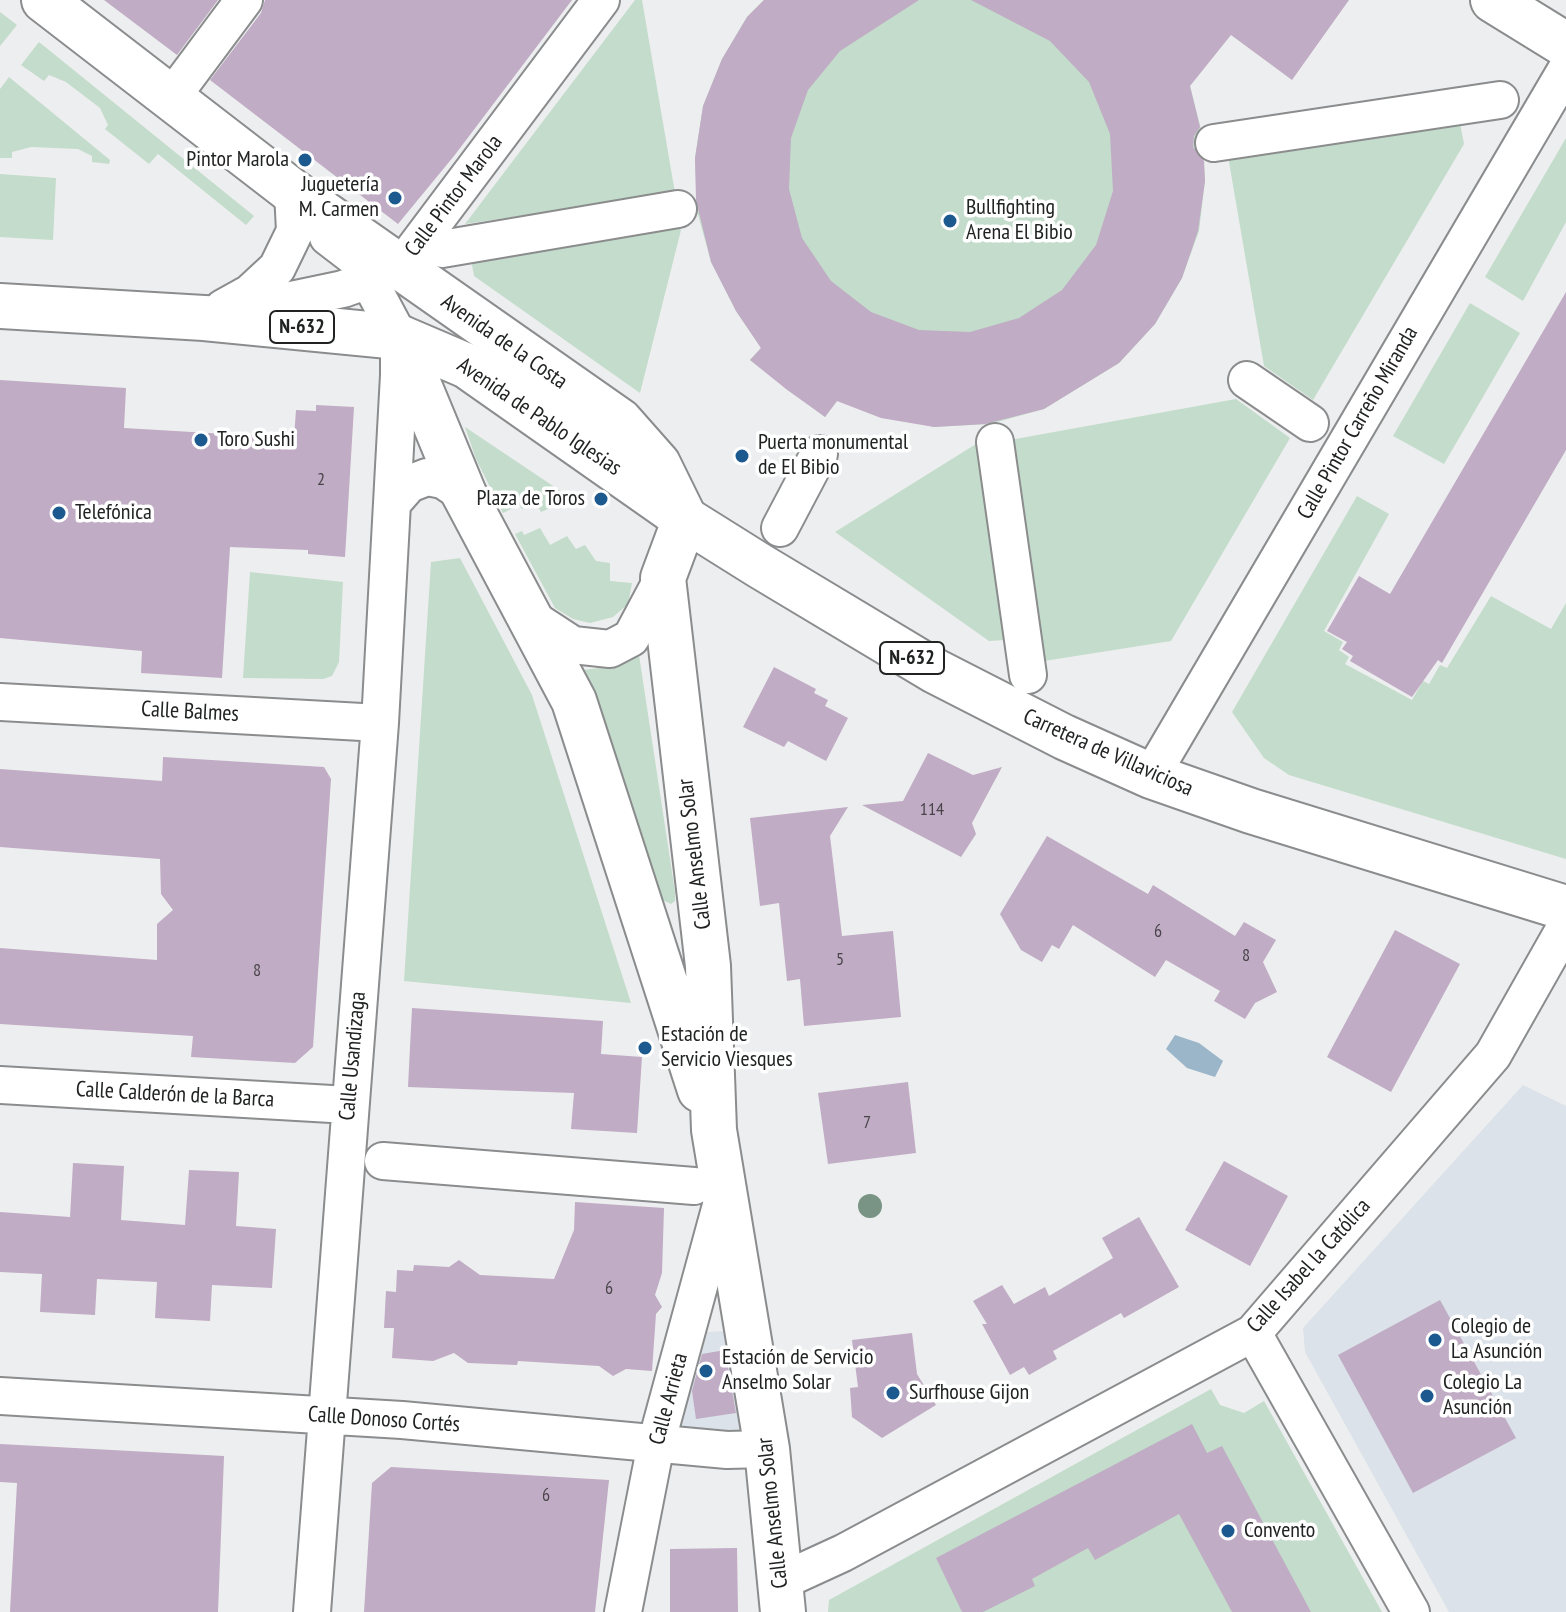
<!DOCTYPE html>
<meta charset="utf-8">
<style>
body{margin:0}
canvas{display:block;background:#edeeef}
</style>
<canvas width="1566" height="1612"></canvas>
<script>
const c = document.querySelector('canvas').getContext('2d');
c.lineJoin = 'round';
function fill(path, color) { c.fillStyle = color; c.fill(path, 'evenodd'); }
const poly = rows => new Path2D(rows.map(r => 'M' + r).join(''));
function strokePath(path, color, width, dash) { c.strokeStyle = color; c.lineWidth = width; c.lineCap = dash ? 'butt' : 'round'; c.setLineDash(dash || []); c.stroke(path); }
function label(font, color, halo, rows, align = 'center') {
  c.font = font + ' "PT Sans Narrow",sans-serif'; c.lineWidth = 7; c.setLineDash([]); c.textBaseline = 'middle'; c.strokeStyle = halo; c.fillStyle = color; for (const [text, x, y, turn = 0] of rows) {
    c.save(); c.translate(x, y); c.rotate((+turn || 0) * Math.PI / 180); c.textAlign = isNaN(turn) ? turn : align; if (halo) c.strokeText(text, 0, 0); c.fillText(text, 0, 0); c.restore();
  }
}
fill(poly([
 [1523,1085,1566,1106,1566,1612,1449,1612,1305,1352,1303,1328],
 [725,1331,741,1429,717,1440,676,1435,691,1333]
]), '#dbe2e9');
fill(poly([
 [635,0,642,0,675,193,465,224],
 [764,0,1134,0,1190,86,1202,133,1205,181,1199,231,1182,278,1155,324,1119,363,1044,409,990,424,934,427,837,401,825,417,750,360,761,348,736,311,711,262,697,211,695,158,703,106,722,59,747,17],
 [0,12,17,25,0,46],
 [39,42,254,216,246,225,158,154,149,164,105,129,108,125,100,108,66,82,49,75,44,81,21,65],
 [9,77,110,160,109,164,92,162,92,156,78,149,31,147,12,152,12,158,0,158,0,89],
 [1459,118,1464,144,1313,400,1264,366,1228,156],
 [1566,138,1566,222,1523,301,1485,277],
 [0,174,56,178,53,240,0,237],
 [674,224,681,230,640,393,474,276,471,259],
 [1470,303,1520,333,1444,464,1393,436],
 [1236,399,1290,438,1171,641,1044,661,1010,440],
 [465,427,565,494,559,504,541,512,535,502,522,509,519,505,503,513,476,459],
 [976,444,1005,640,989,641,835,532],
 [1357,496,1389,514,1324,631,1343,642,1339,650,1349,657,1345,664,1412,700,1423,681,1429,684,1440,665,1447,668,1491,596,1551,629,1566,603,1566,859,1289,775,1264,758,1232,712],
 [540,528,550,545,567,536,576,549,585,545,596,561,610,563,610,581,632,583,628,604,613,617,590,623,573,619,555,608,515,534,522,531,524,535],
 [460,558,532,695,631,1003,404,981,431,562],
 [250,572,343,582,339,662,332,676,323,679,243,678],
 [639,655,675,892,675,901,671,904,662,900,583,670,615,666],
 [1211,1389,1220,1405,1244,1413,1264,1401,1382,1612,828,1612,829,1600]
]), '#c4dccb');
fill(poly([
 [1175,1035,1199,1043,1223,1061,1215,1077,1187,1068,1166,1049]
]), '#9bb6c9');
fill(poly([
 [104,0,218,0,177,55],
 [265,0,572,0,454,156,398,224,210,80,261,13],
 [764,0,919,0,840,51,808,90,791,138,789,189,802,238,831,281,871,312,919,330,970,332,1019,318,1062,290,1096,245,1113,191,1110,134,1089,82,1050,41,971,0,1349,0,1292,80,1231,35,1190,86,1200,127,1194,136,1193,147,1204,161,1205,181,1198,231,1182,278,1155,324,1119,363,1044,409,985,424,934,427,881,418,837,401,825,417,786,389,750,360,761,348,736,311,711,262,696,200,695,158,703,106,722,59,747,17],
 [1566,292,1566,450,1442,663,1438,660,1412,697,1350,661,1353,656,1342,649,1347,642,1327,631,1359,576,1390,594],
 [0,380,126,388,124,428,294,438,296,410,316,411,316,405,354,407,345,557,308,554,308,550,230,547,222,678,141,673,142,651,0,638],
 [774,667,816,689,814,693,828,700,825,706,848,718,826,761,788,741,784,747,743,727],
 [928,753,973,775,1002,767,972,823,976,834,961,857,862,805,903,801],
 [163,757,324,767,331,779,313,1047,295,1063,191,1057,193,1036,0,1024,0,948,157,960,157,924,173,910,161,894,160,859,0,847,0,769,162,781],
 [848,807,830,836,842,936,893,931,901,1017,804,1026,800,979,787,981,779,903,760,906,750,818],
 [1047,836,1148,894,1153,885,1235,936,1244,922,1276,940,1263,962,1277,992,1255,1003,1245,1019,1214,1001,1220,991,1166,960,1155,977,1073,925,1059,949,1052,945,1042,962,1021,950,1000,914],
 [1395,930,1460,964,1391,1092,1327,1057],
 [412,1008,603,1021,601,1054,642,1057,637,1133,571,1129,574,1093,408,1087],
 [908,1082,916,1153,828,1164,818,1093],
 [1224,1161,1288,1196,1250,1266,1185,1230],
 [73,1163,124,1166,121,1220,185,1225,189,1170,239,1172,236,1226,276,1229,272,1288,212,1285,210,1321,155,1318,157,1282,97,1279,95,1315,40,1312,42,1274,0,1272,0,1212,70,1217],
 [575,1202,664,1208,662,1273,655,1295,662,1307,656,1314,652,1371,626,1369,613,1376,599,1366,518,1361,517,1365,468,1363,454,1353,433,1361,392,1358,394,1328,384,1328,386,1291,396,1292,397,1270,413,1271,414,1265,449,1267,459,1260,480,1275,554,1279,574,1230],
 [1139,1217,1179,1287,1124,1318,1121,1313,1053,1351,1057,1359,1029,1375,1024,1367,1010,1375,982,1324,987,1324,973,1301,1002,1285,1014,1304,1045,1287,1049,1296,1113,1258,1102,1238],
 [1440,1300,1516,1438,1413,1493,1338,1355],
 [912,1333,917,1374,936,1405,882,1438,852,1417,850,1388,858,1387,852,1340],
 [725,1350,736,1413,696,1419,692,1391,702,1354],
 [1192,1424,1207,1453,1222,1446,1311,1612,1232,1612,1179,1514,1095,1560,1088,1548,1032,1579,1035,1586,983,1612,962,1612,936,1558],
 [0,1444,224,1456,218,1612,10,1612,17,1483,0,1482],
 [391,1467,609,1480,595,1612,364,1612,372,1483],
 [737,1548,738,1612,670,1612,670,1549]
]), '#c0acc4');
const street = poly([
 [171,98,244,0],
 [1214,143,1500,100],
 [442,249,678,209],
 [223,308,250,293,277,268,295,231,293,192],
 [229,313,343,289,399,269,601,0],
 [1247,380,1310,423],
 [995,442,1028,675],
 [395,500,409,484,427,477,443,480,464,494],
 [780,528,819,454],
 [530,617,573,645,610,649,631,638,663,578],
 [0,702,380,723],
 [1151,776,1566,70],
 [0,1085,349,1105],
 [383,1161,694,1186],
 [1253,1333,1411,1612],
 [0,1396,402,1420,727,1450,767,1449],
 [782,1581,843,1553,1253,1333,1493,1055,1566,926],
 [312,1612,380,723,399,375,399,337,358,260,328,237],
 [623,1612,656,1444,723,1198]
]);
const secondary = poly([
 [44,0,293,192,620,421,658,464,685,519,663,578,708,966,714,1130,767,1449,783,1612],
 [399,337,464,494,574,701,700,1090]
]);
const primary = poly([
 [1493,0,1566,45],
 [0,306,204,318,399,337,467,366,685,519,760,566,935,671,1064,737,1151,776,1251,811,1566,908]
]);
strokePath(street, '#8b8c8d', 40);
strokePath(secondary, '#8b8c8d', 48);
strokePath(primary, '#8b8c8d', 48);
strokePath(street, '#fff', 36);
strokePath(secondary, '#fff', 44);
strokePath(primary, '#fff', 44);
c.fillStyle = '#799485';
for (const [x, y] of [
 [870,1206]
]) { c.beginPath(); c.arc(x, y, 12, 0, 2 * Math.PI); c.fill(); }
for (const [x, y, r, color] of [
 [305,160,8,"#1b598f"],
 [395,198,8,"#1b598f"],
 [950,221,8,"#1b598f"],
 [201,440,8,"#1b598f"],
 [742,456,8,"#1b598f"],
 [601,499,8,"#1b598f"],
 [59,513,8,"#1b598f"],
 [645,1048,8,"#1b598f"],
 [1435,1340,8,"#1b598f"],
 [706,1371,8,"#1b598f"],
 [893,1393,8,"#1b598f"],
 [1427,1396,8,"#1b598f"],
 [1228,1531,8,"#1b598f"]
]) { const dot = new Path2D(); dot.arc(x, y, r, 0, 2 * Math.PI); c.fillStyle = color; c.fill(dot); strokePath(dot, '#fff', 3); }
label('18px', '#49444a', null, [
 ["2",321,480],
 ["114",932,810],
 ["6",1158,932],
 ["8",1246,956],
 ["5",840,960],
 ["8",257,971],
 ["7",867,1123],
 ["6",609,1289],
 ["6",546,1496]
]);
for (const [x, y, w] of [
 [302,327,64],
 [912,658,64]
]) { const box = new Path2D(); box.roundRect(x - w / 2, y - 16, w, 32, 6); c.fillStyle = '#fff'; c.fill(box); strokePath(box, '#212222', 2); }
label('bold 20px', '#212222', null, [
 ["N-632",302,327],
 ["N-632",912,658]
]);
label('22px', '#212222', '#fff', [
 ["Pintor Marola",289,160,"right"],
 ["Juguetería",379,185,"right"],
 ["M. Carmen",379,210,"right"],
 ["Bullfighting",966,208],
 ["Arena El Bibio",966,233],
 ["Toro Sushi",217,440],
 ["Puerta monumental",758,443],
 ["de El Bibio",758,468],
 ["Plaza de Toros",585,499,"right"],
 ["Telefónica",75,513],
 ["Estación de",661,1035],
 ["Servicio Viesques",661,1060],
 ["Colegio de",1451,1327],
 ["La Asunción",1451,1352],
 ["Estación de Servicio",722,1358],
 ["Anselmo Solar",722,1383],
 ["Colegio La",1443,1383],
 ["Asunción",1443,1408],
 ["Surfhouse Gijon",909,1393],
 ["Convento",1244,1531]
], 'left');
label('22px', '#212222', '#fff', [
 ["Calle Pintor Marola",454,196,-53],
 ["Avenida de la Costa",504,342,35],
 ["Avenida de Pablo Iglesias",539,417,34],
 ["Calle Pintor Carreño Miranda",1358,423,-60],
 ["Calle Balmes",190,712,3],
 ["Carretera de Villaviciosa",1108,753,24],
 ["Calle Anselmo Solar",695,854,-97],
 ["Calle Usandizaga",353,1056,-85],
 ["Calle Calderón de la Barca",175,1095,3],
 ["Calle Isabel la Católica",1309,1266,-48],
 ["Calle Arrieta",669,1399,-75],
 ["Calle Donoso Cortés",384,1420,4],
 ["Calle Anselmo Solar",773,1513,-96]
]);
</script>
